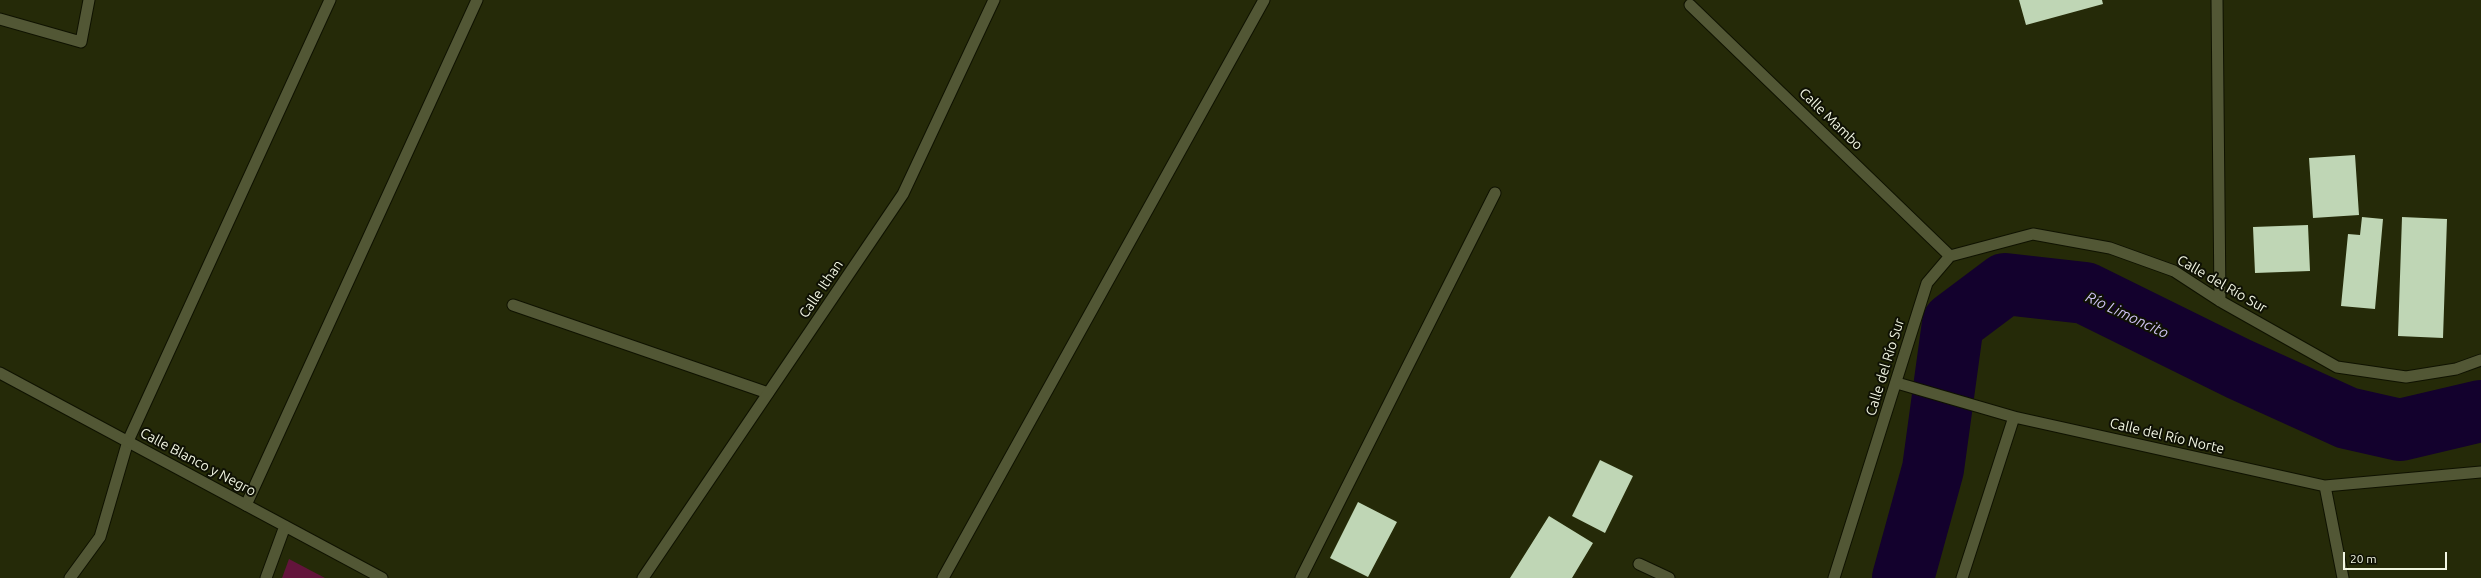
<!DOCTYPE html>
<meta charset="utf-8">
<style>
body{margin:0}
#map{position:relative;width:2481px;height:578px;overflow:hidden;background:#252a08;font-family:Ubuntu,sans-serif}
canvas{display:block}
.scale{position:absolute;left:2343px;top:552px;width:104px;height:18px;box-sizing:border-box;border:2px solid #f2f6e3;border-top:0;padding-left:5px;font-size:12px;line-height:14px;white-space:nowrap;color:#f2f6e3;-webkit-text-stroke:3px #0f1104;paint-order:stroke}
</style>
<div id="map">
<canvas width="2481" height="578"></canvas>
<div class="scale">20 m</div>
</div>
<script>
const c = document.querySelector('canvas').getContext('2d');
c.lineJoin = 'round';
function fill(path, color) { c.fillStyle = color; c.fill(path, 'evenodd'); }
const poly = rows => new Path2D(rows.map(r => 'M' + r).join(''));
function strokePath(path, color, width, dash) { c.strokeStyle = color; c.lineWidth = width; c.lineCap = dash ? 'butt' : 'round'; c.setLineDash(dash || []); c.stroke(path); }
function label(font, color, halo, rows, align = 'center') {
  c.font = font + ' Ubuntu,sans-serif'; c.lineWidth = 4; c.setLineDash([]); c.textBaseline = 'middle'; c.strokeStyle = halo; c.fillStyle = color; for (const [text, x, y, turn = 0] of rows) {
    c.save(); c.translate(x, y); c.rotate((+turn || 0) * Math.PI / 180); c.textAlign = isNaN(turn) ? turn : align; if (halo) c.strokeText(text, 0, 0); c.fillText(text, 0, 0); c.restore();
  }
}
fill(poly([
 [289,559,325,578,282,578]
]), '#63143b');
strokePath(poly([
 [1903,578,1933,469,1953,323,2005,284,2085,293,2239,369,2347,418,2400,430,2481,411]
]), '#13012d', 62);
fill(poly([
 [2019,0,2102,0,2103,4,2026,25],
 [2355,155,2359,215,2313,218,2309,158],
 [2362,217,2383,219,2375,309,2341,306,2348,234,2360,235],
 [2402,217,2447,219,2443,338,2398,336],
 [2308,225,2310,271,2255,273,2253,227],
 [1600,460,1633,476,1605,533,1572,516],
 [1358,502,1397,522,1368,577,1330,558],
 [1549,516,1593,543,1572,578,1510,578]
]), '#bfd6b5');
const service = poly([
 [0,19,81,42,89,0],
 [513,305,768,393],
 [246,505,477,0],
 [1639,564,1669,578],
 [70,578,100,537,128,441,330,0]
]);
const minor = poly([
 [2217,0,2220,301],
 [1690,5,1950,256],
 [0,373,382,578],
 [1897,383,2014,417,2325,486,2481,472],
 [2325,486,2343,578],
 [266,578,285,526],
 [643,578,903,194,994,0],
 [943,578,1264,0],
 [1301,578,1495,193],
 [1834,578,1927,283,1950,256,2033,234,2110,248,2174,271,2220,301,2337,367,2406,377,2456,369,2481,360],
 [1962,578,2014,417]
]);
strokePath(service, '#0f1200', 13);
strokePath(minor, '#0f1200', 13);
strokePath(service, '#525735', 11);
strokePath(minor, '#525735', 11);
label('14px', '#f2f6e3', '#0f1104', [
 ["Calle Mambo",1831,119,44],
 ["Calle del Río Sur",2222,284,30],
 ["Calle Ithan",821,289,-56],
 ["Calle del Río Sur",1885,367,-73],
 ["Calle del Río Norte",2167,436,13],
 ["Calle Blanco y Negro",198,462,28]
]);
label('italic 15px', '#cfc3f4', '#0f1104', [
 ["Río Limoncito",2127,315,25]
]);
</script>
